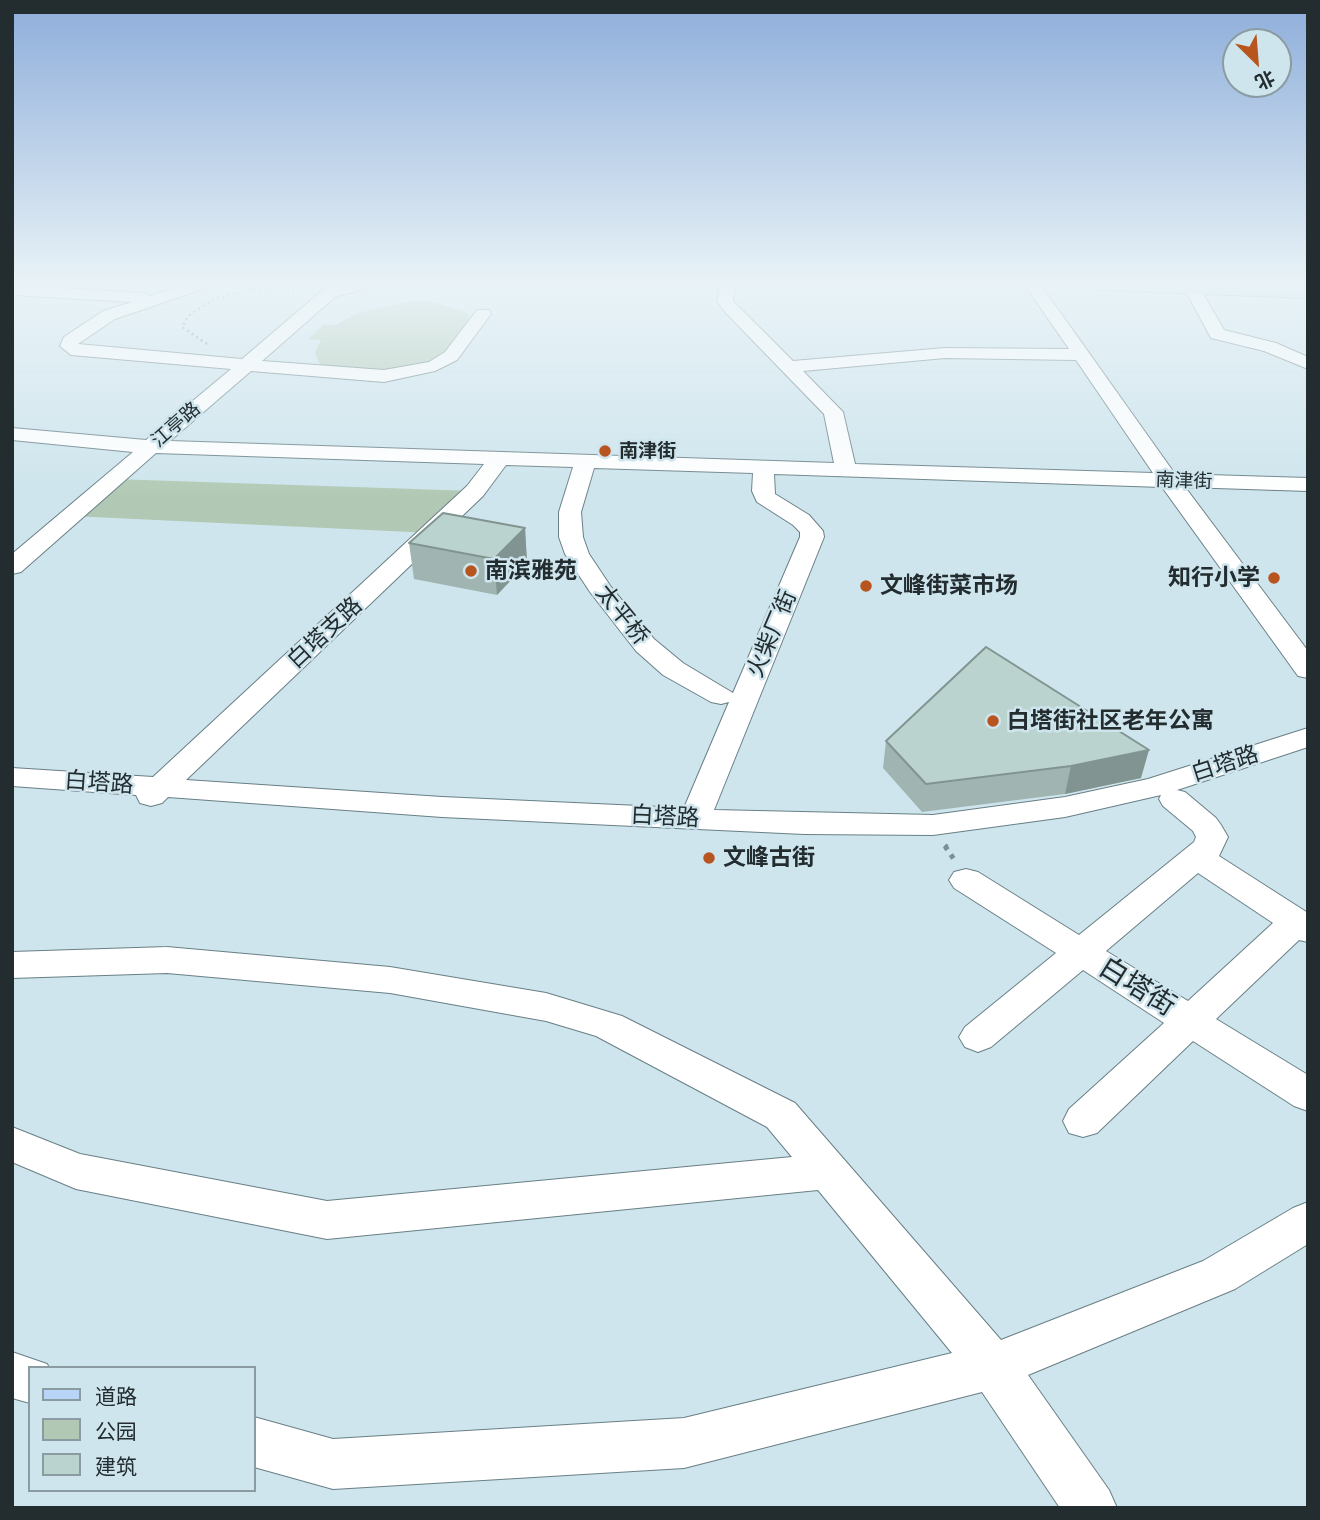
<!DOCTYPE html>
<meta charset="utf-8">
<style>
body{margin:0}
#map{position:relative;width:1320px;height:1520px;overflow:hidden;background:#cee5ed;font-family:Raleway,"Noto Sans SC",sans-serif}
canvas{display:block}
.frame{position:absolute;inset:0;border:14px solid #232c2f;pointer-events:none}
.legend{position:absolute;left:28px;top:1366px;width:228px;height:126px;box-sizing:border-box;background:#cee5ed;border:2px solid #8a9ba1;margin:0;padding:9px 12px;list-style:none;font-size:21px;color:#232c2f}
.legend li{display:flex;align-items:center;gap:14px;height:35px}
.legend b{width:35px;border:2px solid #8a9ba1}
.north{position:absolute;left:1222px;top:28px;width:70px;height:70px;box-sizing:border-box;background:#cee5ed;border:2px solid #8a9ba1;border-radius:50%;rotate:155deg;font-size:19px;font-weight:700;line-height:28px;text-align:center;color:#232c2f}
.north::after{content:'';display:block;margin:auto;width:24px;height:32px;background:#b8551e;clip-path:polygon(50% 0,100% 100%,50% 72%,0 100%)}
</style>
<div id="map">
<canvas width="1320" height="1520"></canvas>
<div class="frame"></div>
<ul class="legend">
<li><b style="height:9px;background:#b8d5f7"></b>道路</li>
<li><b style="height:19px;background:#b1c9b4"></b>公园</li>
<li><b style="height:19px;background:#bad3cf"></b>建筑</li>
</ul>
<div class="north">北</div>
</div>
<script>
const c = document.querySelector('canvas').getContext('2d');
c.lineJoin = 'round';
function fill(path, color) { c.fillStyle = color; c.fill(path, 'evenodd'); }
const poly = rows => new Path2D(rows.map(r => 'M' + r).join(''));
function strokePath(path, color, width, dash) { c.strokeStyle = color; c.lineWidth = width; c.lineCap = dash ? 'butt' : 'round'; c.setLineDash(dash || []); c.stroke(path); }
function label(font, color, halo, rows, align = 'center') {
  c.font = font + ' Raleway,"Noto Sans SC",sans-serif'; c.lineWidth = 5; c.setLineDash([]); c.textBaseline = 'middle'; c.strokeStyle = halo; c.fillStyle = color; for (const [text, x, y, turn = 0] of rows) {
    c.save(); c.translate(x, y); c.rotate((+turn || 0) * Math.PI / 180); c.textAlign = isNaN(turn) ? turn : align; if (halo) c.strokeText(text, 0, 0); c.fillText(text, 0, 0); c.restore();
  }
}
fill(poly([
 [412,301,430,301,467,313,473,327,451,356,410,373,329,371,319,363,315,352,321,340,308,339,323,325,336,325,357,313],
 [114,479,475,491,432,533,71,516]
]), '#b1c9b4');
const minor = poly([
 [186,284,211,284,209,287,115,319,78,344,242,359,330,284,374,284,372,287,335,297,262,361,384,370,429,362,445,352,477,310,489,310,491,314,457,360,435,371,384,382,251,371,170,441,834,463,824,414,725,312,717,301,720,284,736,284,733,301,793,361,945,348,1069,349,1024,284,1040,284,1175,474,1308,478,1308,491,1185,487,1308,651,1308,678,1298,676,1162,487,774,474,775,494,809,515,823,531,824,537,714,810,933,815,1065,797,1148,779,1308,728,1308,747,1177,790,1185,792,1216,818,1221,825,1228,837,1219,856,1308,913,1308,942,1299,940,1216,1019,1308,1075,1308,1111,1294,1106,1193,1041,1097,1133,1083,1137,1069,1133,1063,1121,1069,1109,1164,1023,1083,970,991,1047,978,1052,965,1047,959,1037,965,1027,1056,953,954,888,949,880,954,872,966,869,978,872,1079,935,1194,842,1196,837,1193,831,1163,806,1159,799,1161,795,1065,817,933,835,804,834,442,817,168,797,162,803,151,806,140,803,136,795,12,786,12,768,153,777,467,486,484,464,156,453,21,572,12,574,12,554,133,452,12,440,12,428,146,440,231,369,71,355,60,346,64,337,103,311,132,302,12,295,12,285,143,293,150,296,186,284],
 [945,358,1076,360,1153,473,855,464,843,412,803,371,945,358],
 [506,465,573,467,559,512,559,537,565,554,590,592,636,651,663,675,711,702,721,704,729,702,684,808,442,797,186,780,483,496,506,465],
 [594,468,753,473,752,491,757,502,793,525,800,532,800,537,733,693,683,663,654,639,611,587,589,554,583,537,581,512,594,468],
 [1198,873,1273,923,1188,1001,1106,951,1198,873],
 [1186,285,1198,285,1224,330,1276,343,1308,357,1308,369,1264,351,1211,338,1184,288,1186,285],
 [167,947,390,967,546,993,622,1016,795,1103,1001,1340,1203,1261,1293,1208,1308,1202,1308,1244,1235,1289,1028,1375,1109,1490,1117,1508,1060,1508,982,1392,684,1468,333,1489,254,1467,254,1417,333,1439,684,1418,952,1353,818,1190,327,1239,76,1189,12,1162,12,1127,80,1154,327,1201,792,1157,767,1127,596,1036,546,1021,390,993,167,973,12,978,12,952,167,947],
 [12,1352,47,1364,49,1368,30,1368,30,1403,12,1398,12,1352]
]);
const major = poly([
 [1088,284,1308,286,1308,298,1098,290,1088,284]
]);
strokePath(minor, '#697f86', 2);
strokePath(major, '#6588ae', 2);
strokePath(poly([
 [238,284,252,289,304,291],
 [207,344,182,327,188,316,214,299,252,289]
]), '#7e8f94', 2.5, [2, 3.5]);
strokePath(poly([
 [945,845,947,847]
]), '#7e8f94', 4.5, [3.5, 5]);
strokePath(poly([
 [945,846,955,861]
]), '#7e8f94', 5, [4.5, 6]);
fill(minor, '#fff');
fill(major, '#b8d5f7');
fill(poly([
 [525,528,527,563,497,595,414,579,409,543],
 [986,647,1141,778,1065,794,922,812,883,768,886,741]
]), '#a0b5b2');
fill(poly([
 [525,528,527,563,497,595,494,559],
 [1149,750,1141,778,1065,794,1071,766]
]), '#829491');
const building = poly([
 [443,513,525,528,494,559,409,543,443,513],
 [986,647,1149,750,1071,766,926,784,886,741,986,647]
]);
fill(building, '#bad3cf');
strokePath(building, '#829491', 2);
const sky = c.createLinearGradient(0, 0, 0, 497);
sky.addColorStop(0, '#8dadda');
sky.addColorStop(0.57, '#e9f3f7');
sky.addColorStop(1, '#e9f3f700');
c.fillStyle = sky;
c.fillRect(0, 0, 1320, 497);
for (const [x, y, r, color] of [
 [605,451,7,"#b8551e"],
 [471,571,7,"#b8551e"],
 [1274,578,7,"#b8551e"],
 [866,586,7,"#b8551e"],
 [993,721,7,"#b8551e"],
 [709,858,7,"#b8551e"]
]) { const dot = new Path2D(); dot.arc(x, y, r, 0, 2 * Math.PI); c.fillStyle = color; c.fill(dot); strokePath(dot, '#cee5ed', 2.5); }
label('19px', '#232c2f', '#cee5ed', [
 ["江亭路",176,425,-41],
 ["南津街",1184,481,2]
]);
label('bold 19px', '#232c2f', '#cee5ed', [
 ["南津街",619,451]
], 'left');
label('bold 23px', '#232c2f', '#cee5ed', [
 ["南滨雅苑",485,571],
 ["知行小学",1260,578,"right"],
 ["文峰街菜市场",880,586],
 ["白塔街社区老年公寓",1007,721],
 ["文峰古街",723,858]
], 'left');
label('23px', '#232c2f', '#cee5ed', [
 ["太平桥",622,615,51],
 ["白塔支路",325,633,-43],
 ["火柴厂街",772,634,-67],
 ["白塔路",1225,764,-18],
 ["白塔路",99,783,4],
 ["白塔路",665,817,3]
]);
label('28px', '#232c2f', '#cee5ed', [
 ["白塔街",1137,987,32]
]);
</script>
